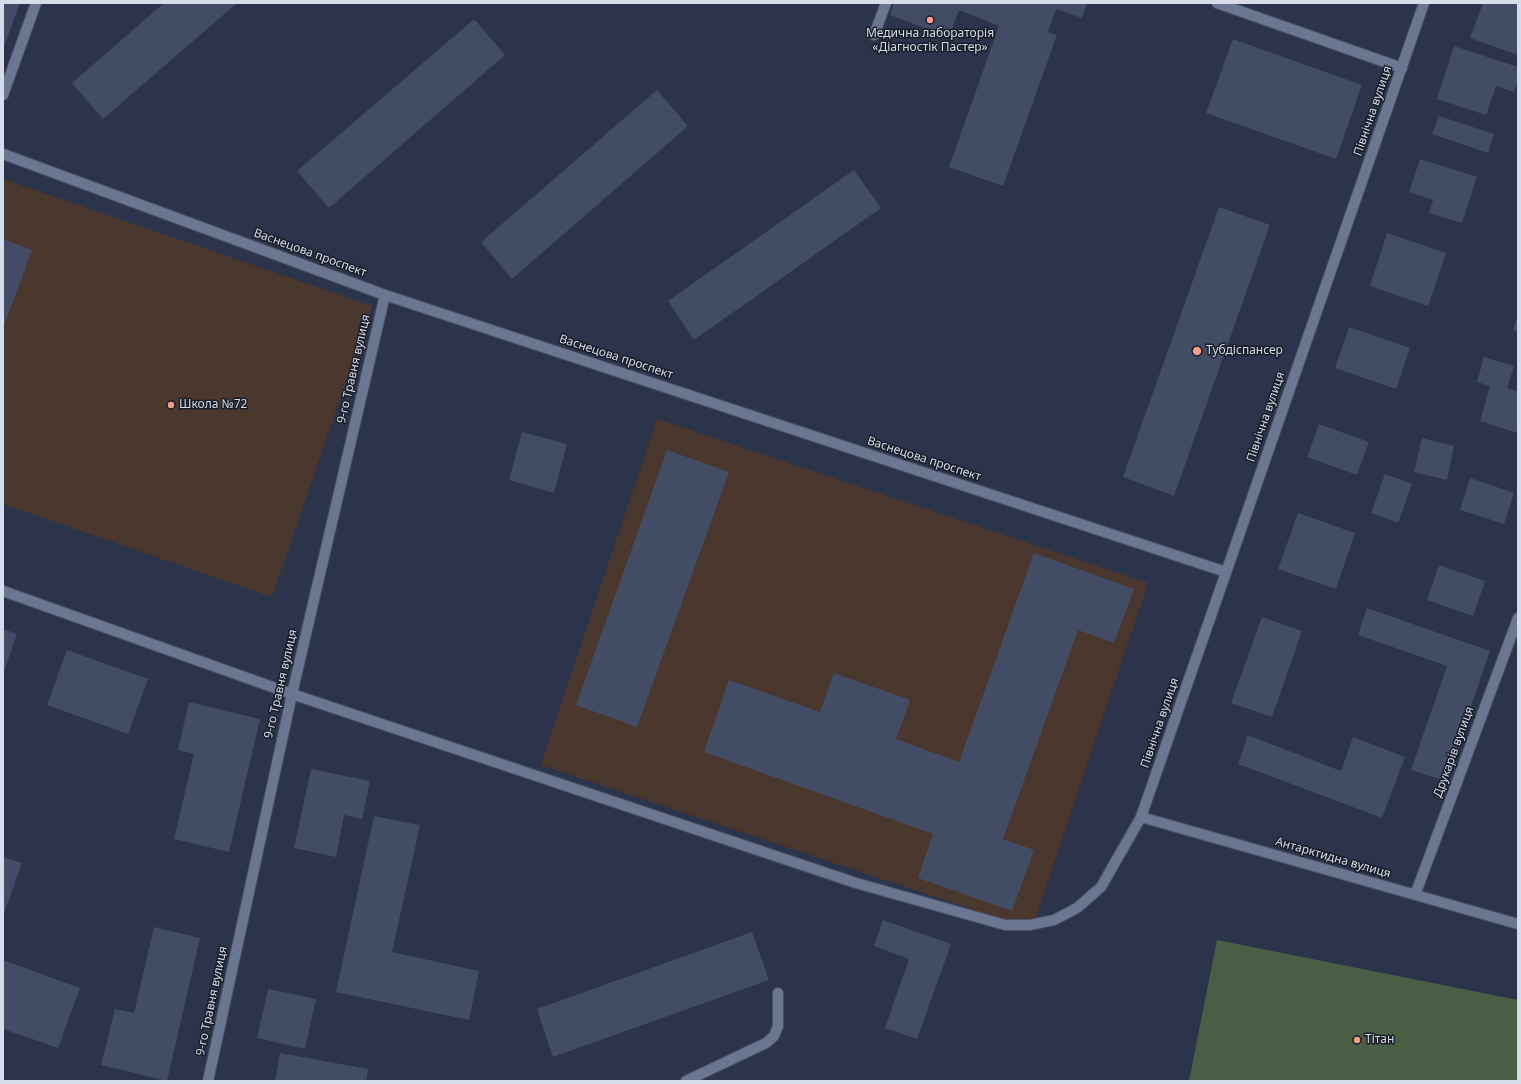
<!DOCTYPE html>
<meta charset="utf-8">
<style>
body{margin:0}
#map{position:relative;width:1521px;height:1084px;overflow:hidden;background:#2b344b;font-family:"Noto Sans",sans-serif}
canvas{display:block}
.frame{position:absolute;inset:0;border:4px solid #d6dceb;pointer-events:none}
</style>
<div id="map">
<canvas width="1521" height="1084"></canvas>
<div class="frame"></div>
</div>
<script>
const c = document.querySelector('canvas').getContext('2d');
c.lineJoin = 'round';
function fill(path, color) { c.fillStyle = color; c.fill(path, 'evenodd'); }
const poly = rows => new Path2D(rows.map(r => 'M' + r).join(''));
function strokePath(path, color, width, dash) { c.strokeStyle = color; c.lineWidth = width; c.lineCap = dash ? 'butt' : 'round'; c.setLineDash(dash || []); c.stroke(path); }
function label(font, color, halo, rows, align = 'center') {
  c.font = font + ' "Noto Sans",sans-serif'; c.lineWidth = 3; c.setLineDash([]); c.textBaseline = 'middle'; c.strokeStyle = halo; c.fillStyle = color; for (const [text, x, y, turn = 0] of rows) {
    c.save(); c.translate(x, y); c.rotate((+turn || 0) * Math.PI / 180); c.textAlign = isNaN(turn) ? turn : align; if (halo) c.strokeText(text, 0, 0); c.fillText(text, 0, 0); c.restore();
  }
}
fill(poly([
 [3,179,372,306,272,597,3,504],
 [657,419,1148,583,1032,929,541,765]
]), '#4a382e');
fill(poly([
 [1217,940,1518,1000,1518,1081,1189,1081]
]), '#4a5d45');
fill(poly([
 [3,3,20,3,3,49],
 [164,3,237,3,103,119,72,83],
 [894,3,1087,3,1082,18,1056,9,1048,32,1057,35,1003,186,949,167,999,26,959,10,949,37,890,15],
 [1483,3,1518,3,1518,55,1470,38],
 [474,19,505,55,329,208,297,171],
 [1233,39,1362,85,1336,159,1206,113],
 [1454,46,1518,67,1518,82,1514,92,1496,86,1486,115,1437,99],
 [657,90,688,126,512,279,481,242],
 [1439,116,1494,134,1488,153,1432,134],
 [1420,159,1477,177,1462,223,1429,213,1433,200,1409,192],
 [854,170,881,208,694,340,668,301],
 [1219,207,1270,225,1174,496,1123,477],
 [1387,233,1446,253,1428,306,1370,286],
 [3,239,32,250,3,329],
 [1518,314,1518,332,1513,330],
 [1349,327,1410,348,1396,389,1335,368],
 [1484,357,1514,366,1507,388,1518,391,1518,433,1480,421,1490,386,1477,382],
 [1319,424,1369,442,1357,475,1307,457],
 [522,432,567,444,554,493,509,480],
 [1422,438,1454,446,1447,480,1414,472],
 [667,450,729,472,637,727,576,705],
 [1385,474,1412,484,1398,523,1371,513],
 [1470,478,1514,493,1504,524,1460,510],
 [1298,513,1355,533,1336,589,1278,569],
 [1034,553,1134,589,1114,643,1078,630,1003,839,1034,850,1012,911,918,878,933,834,704,752,729,680,820,712,834,673,910,700,896,739,959,762],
 [1439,565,1485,581,1473,616,1427,600],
 [1367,608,1490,651,1445,781,1411,770,1447,666,1358,635],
 [1262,617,1302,631,1272,717,1231,703],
 [3,629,17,634,3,674],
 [67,650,148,679,128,734,47,705],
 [189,702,260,719,229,852,174,839,194,754,178,750],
 [1248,735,1341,771,1353,737,1405,757,1382,818,1238,764],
 [311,769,370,781,362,819,344,815,336,857,294,848],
 [374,816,420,825,392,952,479,971,469,1020,336,992],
 [3,857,22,863,3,916],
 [883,920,951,944,917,1039,885,1028,909,959,874,946],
 [154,927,200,938,167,1081,101,1065,115,1009,134,1013],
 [752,932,769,980,553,1057,537,1009],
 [3,960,80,988,58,1048,3,1029],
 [268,989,316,999,305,1049,257,1038],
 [280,1053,368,1069,366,1081,275,1081]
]), '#424c64');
const lane = poly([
 [1217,3,1402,68],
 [874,35,886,3],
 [3,95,36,3]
]);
const street = poly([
 [3,154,385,295,1226,572],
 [3,591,292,694,856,883,1005,925,1030,925,1054,920,1077,908,1101,887,1141,817,1424,3],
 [1141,817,1518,924],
 [1415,895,1518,618],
 [208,1081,292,694,385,295],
 [686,1081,766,1043,774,1036,778,1026,778,993]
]);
strokePath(lane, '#4a5165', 12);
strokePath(street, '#4a5165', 12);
strokePath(lane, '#6b7691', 10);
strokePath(street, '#6b7691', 10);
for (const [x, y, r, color] of [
 [930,20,4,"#f49e89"],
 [1197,351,5,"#f49e89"],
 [171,405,4,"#f49e89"],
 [1357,1040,4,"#f49e89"]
]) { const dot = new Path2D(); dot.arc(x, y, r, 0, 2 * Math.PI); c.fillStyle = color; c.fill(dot); strokePath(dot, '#181c27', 1.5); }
label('12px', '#d6dceb', '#181c27', [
 ["Медична лабораторія",930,34,"center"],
 ["«Діагностік Пастер»",930,48,"center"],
 ["Тубдіспансер",1206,351],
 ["Школа №72",179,405],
 ["Тітан",1365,1040]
], 'left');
label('12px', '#d6dceb', '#181c27', [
 ["Північна вулиця",1373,111,-71],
 ["Васнецова проспект",310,253,20],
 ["Васнецова проспект",616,357,18],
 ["9-го Травня вулиця",354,369,-77],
 ["Північна вулиця",1266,417,-71],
 ["Васнецова проспект",924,459,18],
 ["9-го Травня вулиця",281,684,-77],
 ["Північна вулиця",1160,723,-71],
 ["Друкарів вулиця",1454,752,-70],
 ["Антарктидна вулиця",1333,858,16],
 ["9-го Травня вулиця",212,1001,-78]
]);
</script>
